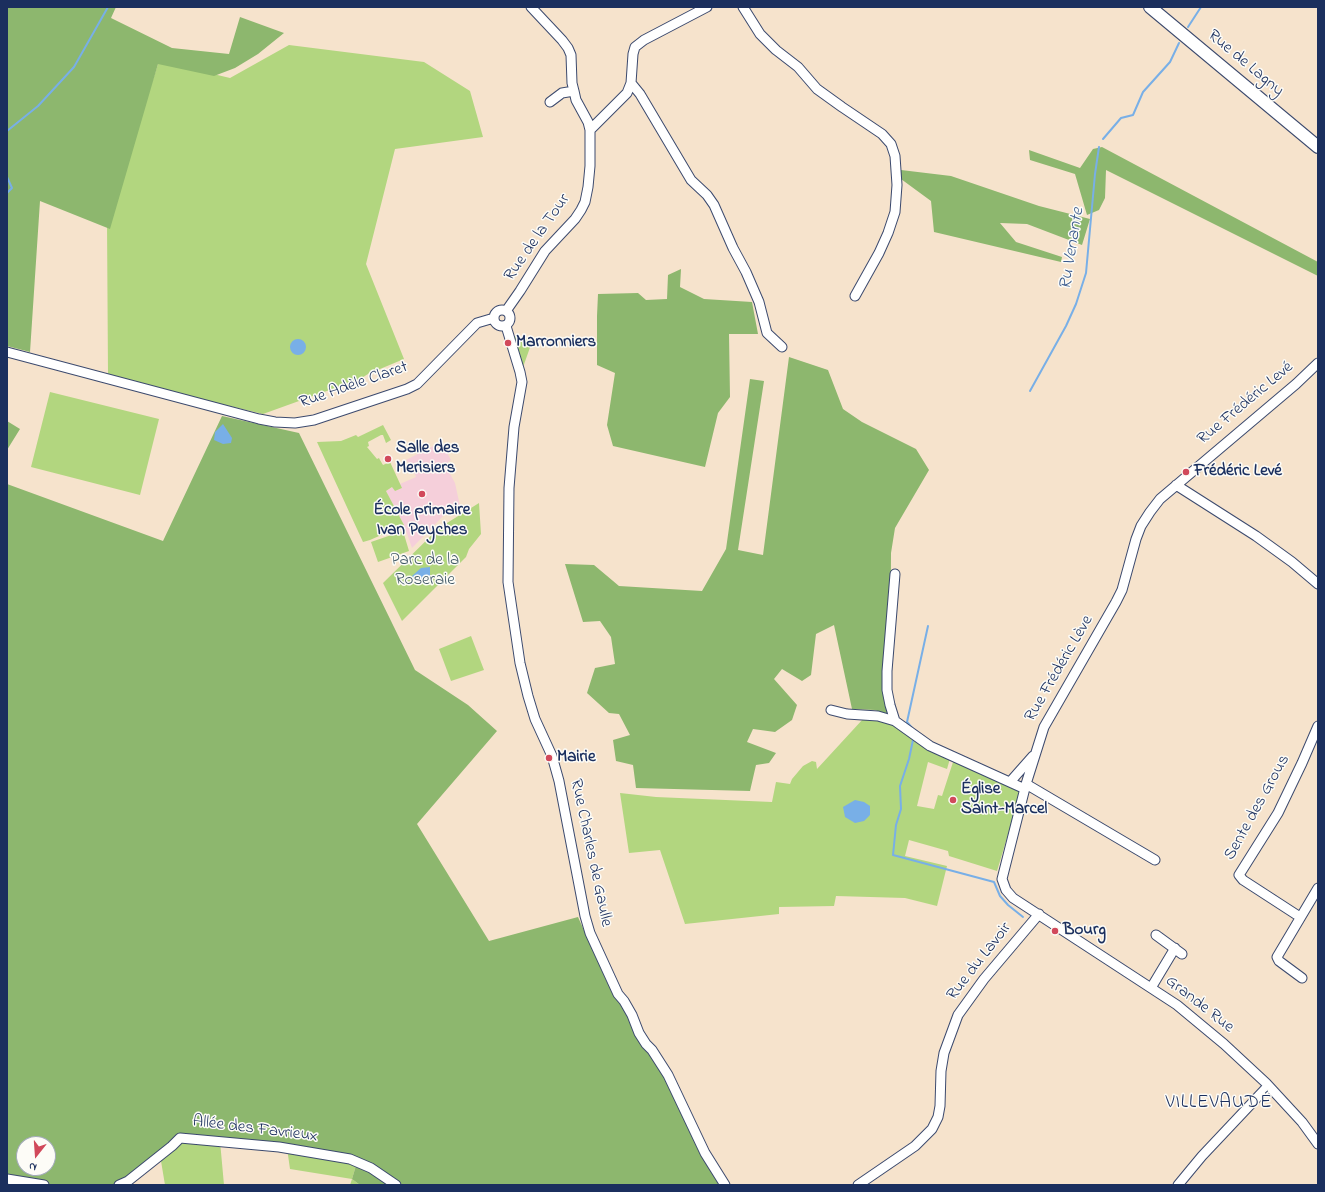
<!DOCTYPE html>
<meta charset="utf-8">
<style>
body{margin:0}
#map{position:relative;width:1325px;height:1192px;overflow:hidden;background:#f6e3cc;font-family:"Indie Flower",sans-serif}
canvas{display:block}
.frame{position:absolute;inset:0;border:8px solid #1b2f5e;pointer-events:none}
.north{position:absolute;left:16px;top:1136px;width:40px;height:40px;box-sizing:border-box;background:#fdfcf7;border:1px solid #a3aaba;border-radius:50%;rotate:197deg;font-size:11px;font-weight:700;line-height:16px;text-align:center;color:#1b2f5e}
.north::after{content:'';display:block;margin:auto;width:14px;height:18px;background:#d1495b;clip-path:polygon(50% 0,100% 100%,50% 72%,0 100%)}
</style>
<div id="map">
<canvas width="1325" height="1192"></canvas>
<div class="frame"></div>
<div class="north">N</div>
</div>
<script>
const c = document.querySelector('canvas').getContext('2d');
c.lineJoin = 'round';
function fill(path, color) { c.fillStyle = color; c.fill(path, 'evenodd'); }
const poly = rows => new Path2D(rows.map(r => 'M' + r).join(''));
function strokePath(path, color, width, dash) { c.strokeStyle = color; c.lineWidth = width; c.lineCap = dash ? 'butt' : 'round'; c.setLineDash(dash || []); c.stroke(path); }
function label(font, color, halo, rows, align = 'center') {
  c.font = font + ' "Indie Flower",sans-serif'; c.lineWidth = 3; c.setLineDash([]); c.textBaseline = 'middle'; c.strokeStyle = halo; c.fillStyle = color; for (const [text, x, y, turn = 0] of rows) {
    c.save(); c.translate(x, y); c.rotate((+turn || 0) * Math.PI / 180); c.textAlign = isNaN(turn) ? turn : align; if (halo) c.strokeText(text, 0, 0); c.fillText(text, 0, 0); c.restore();
  }
}
fill(poly([
 [441,442,451,460,448,462,452,470,449,472,455,483,460,506,447,512,412,548,404,525,386,491,393,487,395,491,402,488,400,484,416,477,411,465,406,460]
]), '#f5cfda');
fill(poly([
 [289,45,424,62,470,91,483,137,395,149,366,264,404,359,368,374,360,379,263,414,200,399,108,374,107,222,159,61,230,78],
 [513,336,533,339,522,370],
 [50,392,159,419,140,495,31,467],
 [383,425,391,440,386,443,383,435,381,435,368,442,369,446,367,447,377,459,379,458,380,460,383,465,390,462,402,488,395,491,392,487,386,491,404,525,370,540,363,542,317,442,341,441,356,435,358,437],
 [479,503,481,534,469,549,466,557,402,621,383,583,439,528],
 [403,531,409,551,378,562,371,542],
 [471,636,484,670,451,681,439,649],
 [863,719,874,719,893,725,951,755,947,769,928,762,917,806,934,809,938,795,942,796,954,759,1021,791,997,871,949,856,948,851,909,840,905,856,947,866,937,906,905,898,836,896,834,906,779,907,779,914,685,924,660,850,629,853,620,793,656,797,772,802,776,782,790,784,792,779,803,766,812,761,816,762,817,769],
 [180,1138,220,1141,224,1185,165,1185,160,1155],
 [287,1148,357,1162,352,1179,360,1185,350,1185,352,1179,290,1169]
]), '#b2d67f');
fill(poly([
 [7,7,116,7,111,18,172,48,229,54,240,17,284,33,258,54,235,68,214,76,158,64,110,229,40,201,30,352,7,346],
 [1102,147,1318,262,1318,276,1106,170,1105,198,1099,210,1087,215,1075,174,1030,160,1029,150,1080,168,1093,149],
 [901,170,951,176,1039,206,1090,219,1082,245,1027,224,1000,223,1016,242,1062,257,1061,262,934,232,931,201,901,179],
 [681,269,680,287,704,299,752,302,758,334,729,334,730,397,718,413,705,467,613,446,607,425,615,373,597,365,597,316,598,294,638,293,646,300,667,299,668,275],
 [789,357,828,370,843,409,862,422,916,449,929,470,895,528,891,553,890,716,875,710,852,709,834,625,816,634,811,675,802,681,782,669,774,679,797,705,792,720,775,732,753,729,747,742,776,753,769,763,756,765,750,791,636,788,633,765,616,761,613,740,630,735,619,714,609,713,587,693,595,668,615,664,611,637,600,621,583,622,565,564,594,565,619,586,702,591,726,549,750,379,764,381,738,550,763,555],
 [222,416,299,433,415,670,468,705,497,731,417,824,489,941,578,917,607,982,672,1085,721,1185,360,1185,352,1179,357,1162,180,1138,119,1185,44,1185,7,1179,7,484,163,541],
 [24,1144,48,1144,48,1168,24,1168],
 [7,421,20,429,7,450]
]), '#8db76e');
fill(poly([
 '290 347a8 8 0 1 1 16 0a8 8 0 1 1-16 0Z',
 [223,424,232,438,231,443,223,444,214,440,215,432],
 [430,567,430,576,425,582,417,582,412,576,421,568],
 [855,800,864,802,870,806,870,815,864,821,855,823,845,817,843,807]
]), '#78afe7');
strokePath(poly([
 [1188,27,1201,7],
 [7,131,38,106,74,67,108,7],
 [1103,139,1121,118,1133,115,1143,92,1170,62,1179,43],
 [7,177,12,188,7,193],
 [1030,391,1066,326,1076,304,1086,273,1095,174,1099,147],
 [913,729,907,722,928,626],
 [913,740,909,759,900,786,901,809,896,825,893,855,994,882,1000,896,1008,905,1023,917]
]), '#78afe7', 2);
const minor = poly([
 [743,7,760,34,776,50,798,67,817,89,842,107,882,134,891,144,895,156,897,185,895,212,888,233,879,253,855,296],
 [631,83,640,94,691,180,707,195,714,205,733,248,746,272,759,302,767,333,782,347],
 [550,102,562,93,574,91],
 [590,130,627,93,631,83,633,54,635,47,644,40,707,7],
 '494 318a8 8 0 1 1 16 0a8 8 0 1 1-16 0Z',
 [506,311,520,291,545,251,575,219,581,210,585,202,588,187,590,166,590,130,588,122,576,100,574,91,572,83,571,55,568,48,562,40,531,7],
 [506,326,520,372,522,382,514,427,509,488,508,582,520,663,528,696,535,719,552,756,559,781,585,916,590,933,618,994,624,1001,632,1015,639,1033,646,1044,652,1050,668,1075,705,1153,725,1185],
 [7,352,259,419,275,422,295,423,314,420,407,389,417,384,477,323,494,318],
 [1318,363,1296,384,1160,499,1150,512,1141,526,1136,539,1122,590,1116,602,1044,727,1026,784,1002,879,1006,890,1013,898,1177,1005,1224,1044,1266,1083,1302,1122,1318,1144],
 [1176,485,1256,536,1292,562,1318,584],
 [895,574,887,671,887,690,890,705,895,721],
 [831,710,847,714,878,716,895,721,930,746,1025,789],
 [1010,782,1033,756],
 [1026,784,1155,860],
 [1300,917,1243,880,1239,875,1278,813,1302,763,1318,726],
 [1156,935,1182,954],
 [1302,978,1279,961,1277,957,1318,888],
 [1151,988,1175,948],
 [7,1179,44,1185],
 [119,1185,128,1181,172,1146,180,1138,279,1147,350,1159,371,1168,396,1185],
 [858,1185,915,1146,932,1129,938,1117,940,1106,941,1071,944,1053,958,1015,984,979,1039,914],
 [1178,1185,1202,1156,1268,1086]
]);
const major = poly([
 [1150,7,1318,147]
]);
strokePath(minor, '#3c4a6e', 11);
strokePath(major, '#3c4a6e', 14);
strokePath(minor, '#fff', 9);
strokePath(major, '#fff', 12);
for (const [x, y, r, color] of [
 [508,343,4,"#d1495b"],
 [388,459,4,"#d1495b"],
 [1186,472,4,"#d1495b"],
 [422,494,4,"#d1495b"],
 [549,758,4,"#d1495b"],
 [953,800,4,"#d1495b"],
 [1055,931,4,"#d1495b"]
]) { const dot = new Path2D(); dot.arc(x, y, r, 0, 2 * Math.PI); c.fillStyle = color; c.fill(dot); strokePath(dot, '#fdfcf7', 1.5); }
label('17px', '#1b2f5e', '#fdfcf7', [
 ["Rue de Lagny",1245,64,40],
 ["Rue de la Tour",538,238,-55],
 ["Rue Adèle Claret",354,386,-19],
 ["Rue Frédéric Levé",1246,404,-40],
 ["Rue Frédéric Lève",1060,669,-60],
 ["Sente des Grous",1258,808,-61],
 ["Rue Charles de Gaulle",590,853,78],
 ["Rue du Lavoir",980,962,-52],
 ["Grande Rue",1199,1005,38],
 ["Allée des Favrieux",255,1130,7]
]);
label('bold 17px', '#1b2f5e', '#fdfcf7', [
 ["Marronniers",516,343],
 ["Salle des",396,449],
 ["Merisiers",396,469],
 ["Frédéric Levé",1194,472],
 ["École primaire",422,511,"center"],
 ["Ivan Peyches",422,531,"center"],
 ["Mairie",557,758],
 ["Église",961,790],
 ["Saint-Marcel",961,810],
 ["Bourg",1063,931]
], 'left');
label('17px', '#415966', '#fdfcf7', [
 ["Parc de la",425,561],
 ["Roseraie",425,581]
]);
label('italic 18px', '#3c5c8e', '#fdfcf7', [
 ["Ru Venante",1073,249,-81]
]);
c.letterSpacing = '1px';
label('19px', '#1b2f5e', '#fdfcf7', [
 ["VILLEVAUDÉ",1219,1104]
]);
c.letterSpacing = '0px';
</script>
